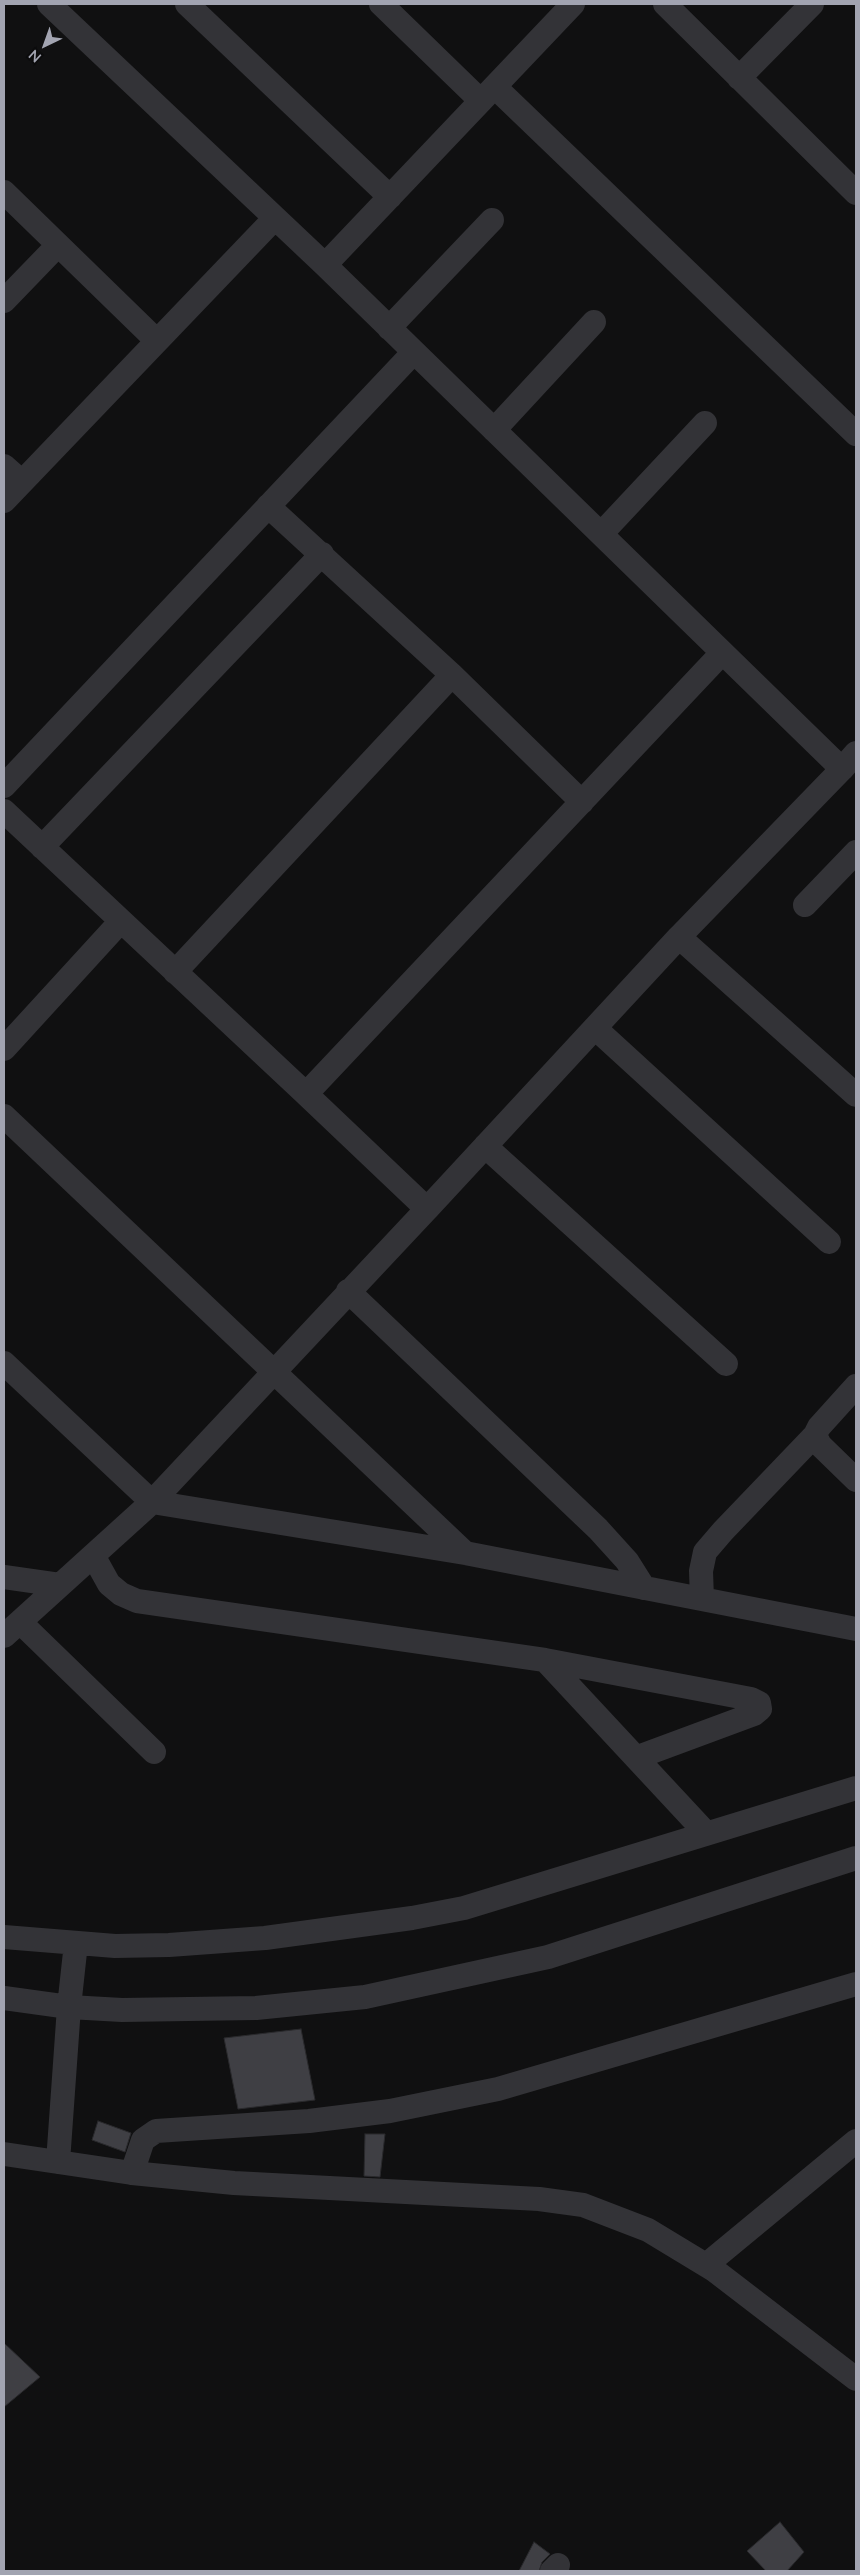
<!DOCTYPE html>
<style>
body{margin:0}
#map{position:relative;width:860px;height:2575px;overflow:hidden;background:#101011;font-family:Lato,sans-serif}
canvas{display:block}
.frame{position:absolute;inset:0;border:5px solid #a2a4b1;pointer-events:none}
.north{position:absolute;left:20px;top:20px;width:50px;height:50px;-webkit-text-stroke:4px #0b0b0c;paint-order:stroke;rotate:222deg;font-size:14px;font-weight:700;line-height:20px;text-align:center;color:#a2a4b1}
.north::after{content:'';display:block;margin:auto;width:18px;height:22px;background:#a2a4b1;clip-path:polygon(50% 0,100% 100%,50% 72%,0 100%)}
</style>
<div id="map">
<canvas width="860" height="2575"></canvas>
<div class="frame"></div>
<div class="north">N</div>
</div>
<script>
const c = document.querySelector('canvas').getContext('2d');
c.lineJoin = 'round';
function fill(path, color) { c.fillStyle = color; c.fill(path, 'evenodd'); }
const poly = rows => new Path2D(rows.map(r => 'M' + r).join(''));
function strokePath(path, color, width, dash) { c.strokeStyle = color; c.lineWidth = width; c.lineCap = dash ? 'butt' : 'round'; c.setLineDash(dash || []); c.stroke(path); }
const building = poly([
 [301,2029,315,2100,238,2109,224,2038,301,2029],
 [98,2121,131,2133,125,2152,92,2140,98,2121],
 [365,2134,385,2134,380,2177,364,2176,365,2134],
 [4,2343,40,2377,4,2407,4,2343],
 [780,2522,804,2552,787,2571,766,2571,747,2551,780,2522],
 [534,2542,550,2554,542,2562,539,2571,519,2571,534,2542]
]);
fill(building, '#3f3f44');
strokePath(building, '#2a2a2d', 1);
strokePath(poly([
 [49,4,325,265,842,769,856,753],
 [187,4,390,197],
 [381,4,481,101],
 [665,4,856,193],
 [739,78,812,4],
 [495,87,856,434],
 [4,192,157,341],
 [325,265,573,4],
 [4,301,58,245],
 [389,328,492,220],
 [494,430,594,322],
 [4,466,22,482],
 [4,501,275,218],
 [268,506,452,675,582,802],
 [601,534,705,423],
 [4,786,414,352],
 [4,811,306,1094],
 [42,847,322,554],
 [805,905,856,852],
 [679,937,856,1095],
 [175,972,452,675],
 [595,1028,829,1242],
 [4,1049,121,921],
 [4,1116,465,1553],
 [485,1146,726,1364],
 [427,1209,679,937,842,769],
 [348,1291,598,1529,627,1561,644,1588],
 [4,1363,152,1502,465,1553,856,1629],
 [856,1386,819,1427,815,1435,820,1445,856,1480],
 [94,1557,109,1584,121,1594,137,1601,545,1660,751,1699,759,1703,760,1709,754,1714,638,1757],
 [4,1577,60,1585],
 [702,1599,701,1571,705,1552,723,1531,815,1435],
 [20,1622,154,1752],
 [4,1636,152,1502,427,1209,306,1094,722,653],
 [545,1660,706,1833],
 [4,1937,115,1946,169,1945,265,1938,412,1918,464,1908,856,1788],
 [4,1998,69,2007,122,2010,256,2008,365,1997,548,1957,856,1858],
 [4,2154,132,2173,234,2183,539,2199,583,2205,648,2230,714,2270,856,2379],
 [58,2162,69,2007,76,1943],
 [132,2173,143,2140,156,2131,309,2121,390,2111,498,2089,856,1984],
 [706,2265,856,2141],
 [552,2571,558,2565]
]), '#333337', 24);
</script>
